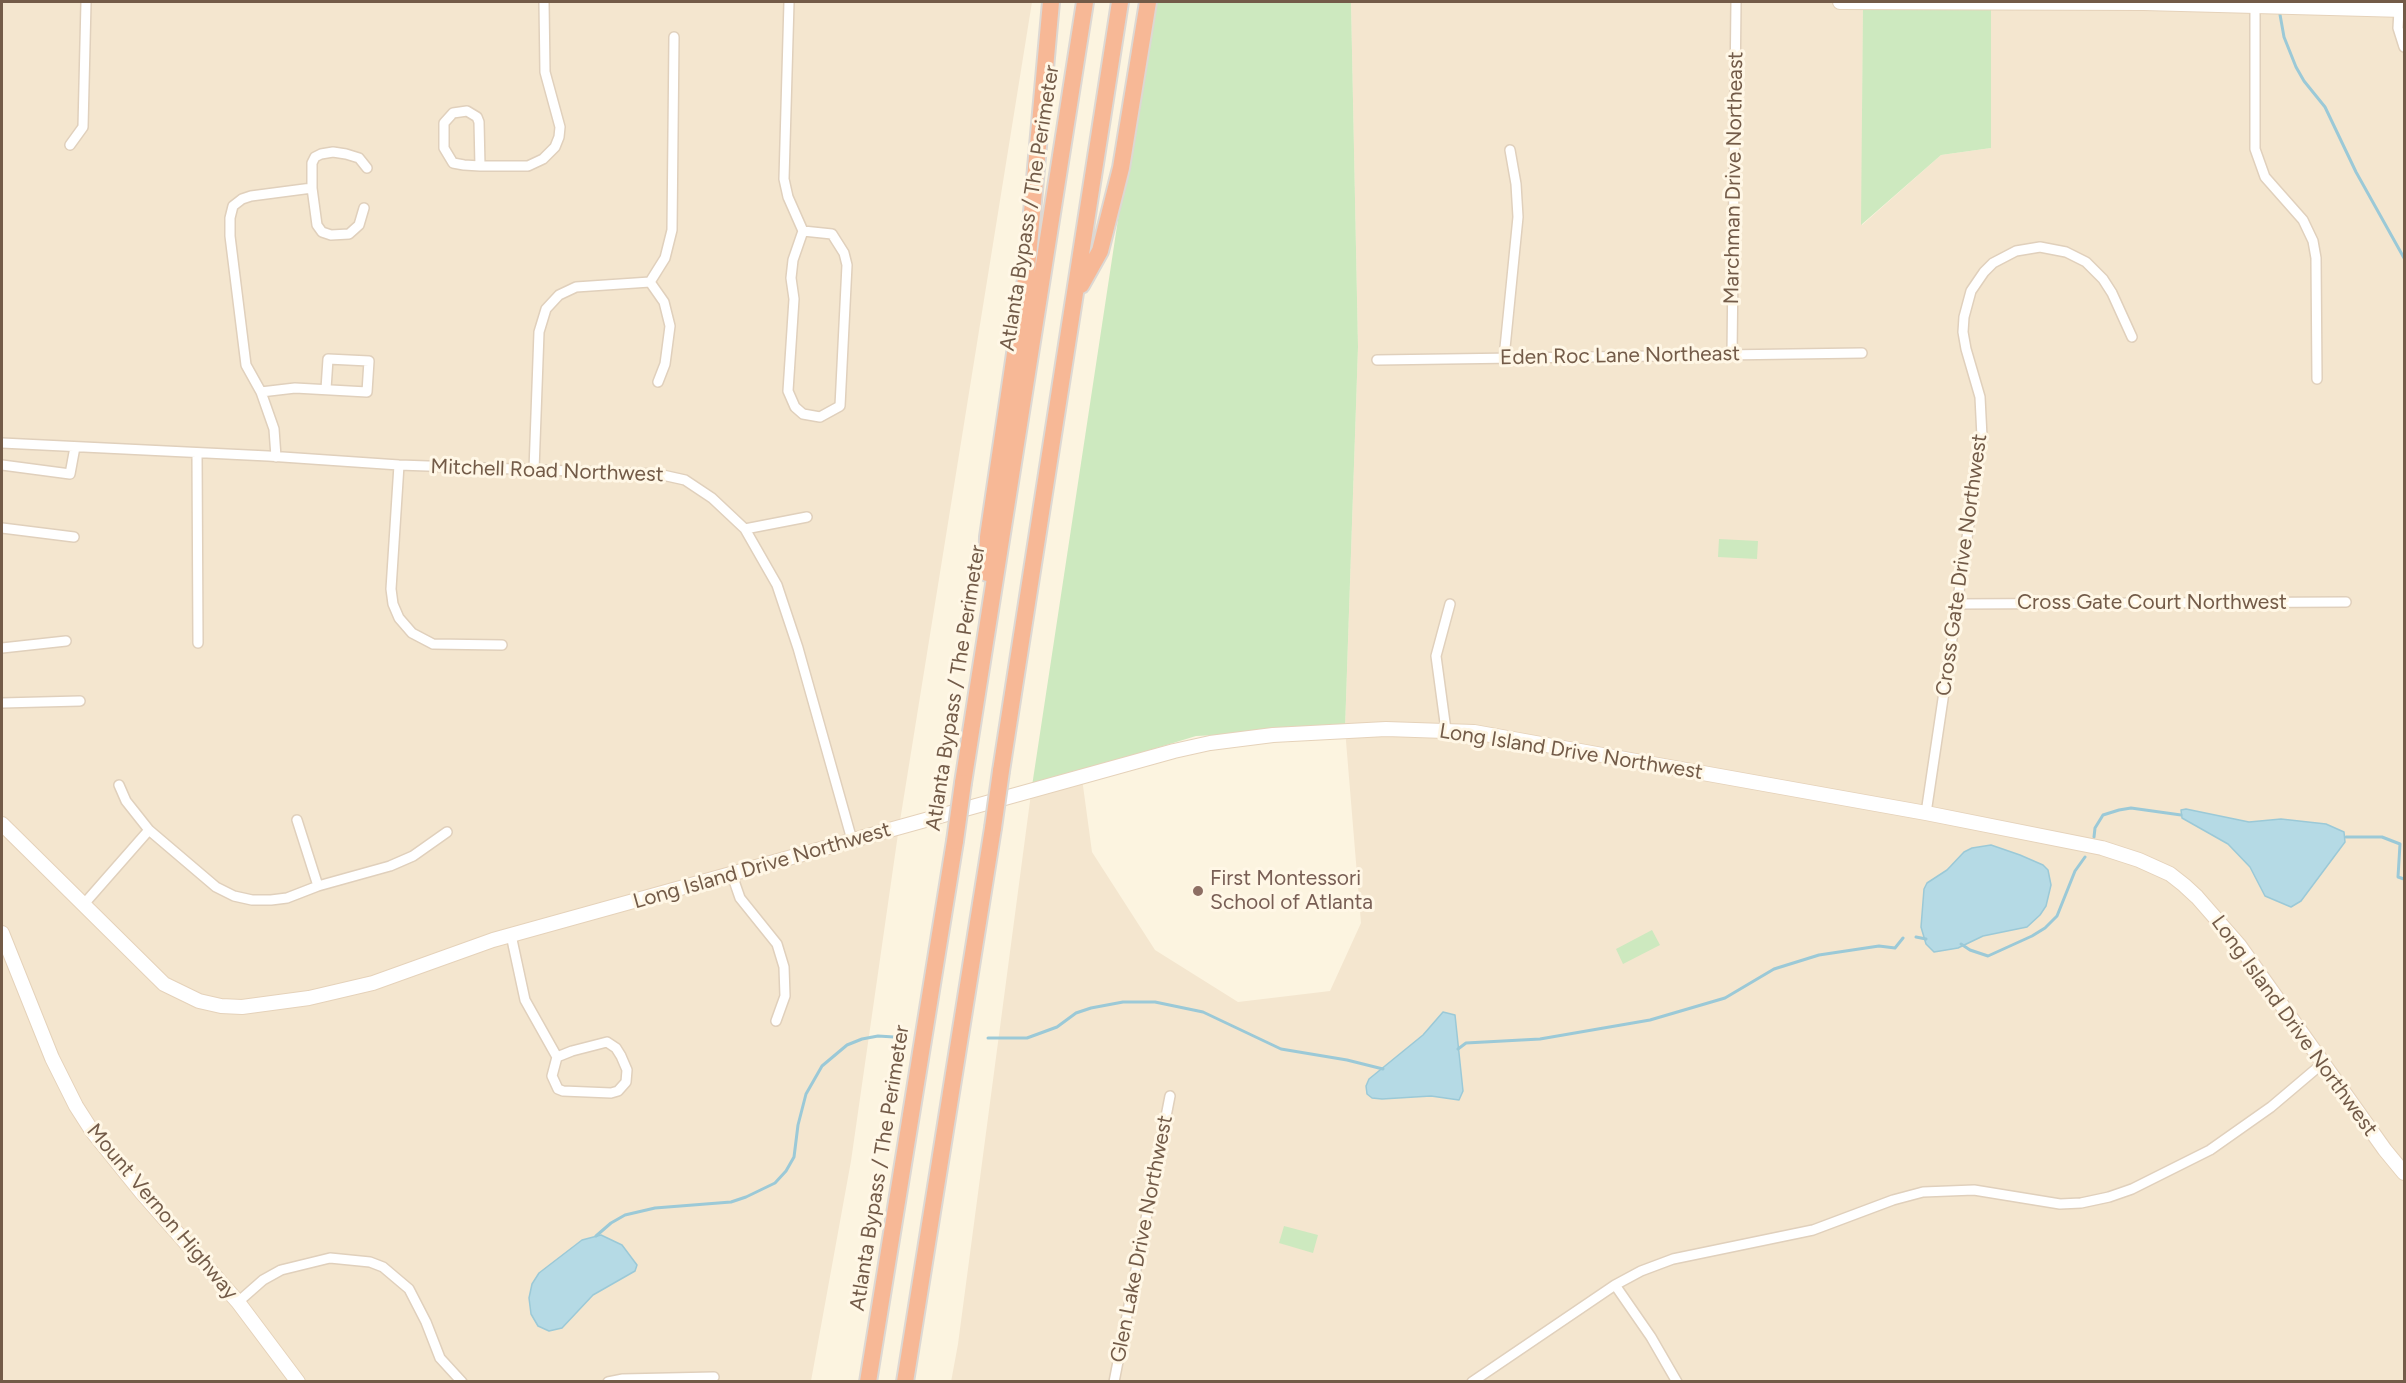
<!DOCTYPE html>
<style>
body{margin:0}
#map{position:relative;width:2406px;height:1383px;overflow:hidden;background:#fcf4e0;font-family:Figtree,sans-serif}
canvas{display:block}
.frame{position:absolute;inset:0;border:3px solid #735b48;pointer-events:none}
</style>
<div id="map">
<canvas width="2406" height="1383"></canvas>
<div class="frame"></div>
</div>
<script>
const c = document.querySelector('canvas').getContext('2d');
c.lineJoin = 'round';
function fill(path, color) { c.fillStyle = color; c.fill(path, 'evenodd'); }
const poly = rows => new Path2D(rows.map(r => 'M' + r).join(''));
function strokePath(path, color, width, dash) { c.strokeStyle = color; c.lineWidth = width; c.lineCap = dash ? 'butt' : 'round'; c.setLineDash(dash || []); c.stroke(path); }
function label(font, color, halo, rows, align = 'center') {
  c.font = font + ' Figtree,sans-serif'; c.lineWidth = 6; c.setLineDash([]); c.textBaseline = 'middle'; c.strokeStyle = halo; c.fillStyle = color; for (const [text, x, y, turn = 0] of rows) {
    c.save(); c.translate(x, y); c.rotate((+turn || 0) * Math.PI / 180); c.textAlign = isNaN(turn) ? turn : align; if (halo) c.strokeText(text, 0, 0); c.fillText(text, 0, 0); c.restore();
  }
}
fill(poly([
 [2,2,1032,2,899,827,851,1161,811,1381,2,1382],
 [1351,2,1863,2,1862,225,1941,155,1991,148,1991,2,2404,2,2404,1381,951,1382,958,1344,1032,786,1081,771,1092,852,1155,950,1238,1002,1330,991,1361,923,1345,729,1358,347]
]), '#f4e6cf');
fill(poly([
 [1151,2,1351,2,1358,347,1345,729,1196,736,1032,786],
 [1863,2,1991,2,1991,148,1941,155,1861,225],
 [1719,539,1758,541,1757,559,1718,557],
 [1652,930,1660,945,1623,964,1616,949],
 [1284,1226,1318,1235,1313,1253,1279,1243]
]), '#cde9bf');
const water = poly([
 [2186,809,2249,822,2281,819,2326,824,2344,832,2345,842,2301,901,2291,907,2265,896,2250,867,2228,844,2182,818,2181,810,2186,809],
 [1991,845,2020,855,2043,865,2048,870,2051,885,2046,906,2040,915,2027,927,1983,936,1958,948,1934,952,1926,944,1921,927,1924,889,1927,883,1947,870,1964,852,1972,848,1991,845],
 [1443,1012,1455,1015,1463,1091,1459,1100,1431,1096,1382,1099,1372,1098,1367,1094,1366,1086,1369,1079,1423,1035,1443,1012],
 [601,1235,622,1245,637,1265,635,1271,593,1295,562,1328,549,1331,538,1326,531,1314,529,1298,532,1284,539,1273,582,1240,601,1235]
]);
fill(water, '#b5dae5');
strokePath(water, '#9bc9d7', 1.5);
strokePath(poly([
 [2279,9,2284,37,2296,67,2304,81,2325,107,2356,172,2404,258],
 [2094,837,2095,828,2103,815,2119,810,2131,808,2181,815],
 [2346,837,2382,837,2400,844,2398,877,2404,879],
 [1916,937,1926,939],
 [1961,944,1970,950,1988,956,2032,936,2045,928,2057,916,2075,871,2085,857],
 [988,1038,1027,1038,1057,1027,1076,1013,1091,1008,1123,1002,1155,1002,1203,1012,1281,1049,1347,1060,1383,1069],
 [1458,1049,1466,1043,1540,1039,1650,1020,1725,998,1774,969,1819,955,1879,946,1895,948,1903,938],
 [596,1236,611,1223,625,1215,655,1208,731,1202,746,1197,775,1183,786,1171,794,1157,798,1125,806,1094,822,1066,847,1045,862,1039,878,1036,894,1037]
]), '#9bc9d7', 3);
const street = poly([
 [789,2,784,179,788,197,803,231],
 [2255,5,2255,149,2265,177,2303,220,2313,241,2316,258,2317,379],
 [2399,10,2398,28,2404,47],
 [70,145,83,127,86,2],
 [480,166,479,122,477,117,467,111,453,113,444,123,444,148,453,163,464,165,480,166,528,166,543,159,555,147,559,137,560,127,545,72,544,2],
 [312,188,317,225,322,232,331,235,349,234,359,225,364,208],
 [803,231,832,234,844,253,847,265,840,406,820,417,803,414,795,407,788,391,794,299,791,278,793,260,803,231],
 [650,282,665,258,672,230,674,37],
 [650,282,664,302,670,326,665,364,658,382],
 [1732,354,1736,2],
 [1504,358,1518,217,1516,184,1510,150],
 [1377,360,1862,353],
 [261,392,295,388,367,392,369,361,328,359,326,389],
 [2,443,268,456,399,465,658,474,685,480,712,498,745,529,777,585,798,648,852,840],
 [197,453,198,643],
 [276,457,274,429,261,392,246,365,230,236,230,218,233,206,242,199,251,196,312,188,312,163,315,157,321,154,333,152,346,154,359,158,367,168],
 [2,465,70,474,75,447],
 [399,465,391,589,393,604,399,618,412,633,433,644,502,645],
 [534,470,539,332,546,309,559,295,576,287,650,282],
 [2,528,74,537],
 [745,529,807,517],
 [1958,604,2346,602],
 [2,648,66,641],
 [2,703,80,701],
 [1446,730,1436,656,1450,604],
 [119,785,126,801,149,830,216,887,234,896,252,900,271,900,287,898,318,886,390,866,413,856,447,832],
 [1926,813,1982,437,1980,397,1966,349,1963,332,1964,317,1971,291,1984,272,1993,263,2016,251,2040,247,2066,252,2086,262,2103,279,2112,293,2132,337],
 [297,820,318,886],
 [732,875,740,898,777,944,784,967,785,996,776,1021],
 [84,904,149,830],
 [511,935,525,1000,557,1057,572,1051,607,1042,616,1048,621,1056,627,1070,626,1082,618,1091,611,1093,563,1091,558,1089,552,1076,557,1057],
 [1615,1285,1651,1337,1677,1382],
 [238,1302,263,1280,281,1270,330,1258,370,1262,383,1267,409,1289,426,1322,440,1358,462,1382],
 [608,1382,623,1379,714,1377],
 [1114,1382,1170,1096],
 [1472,1382,1615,1285,1641,1271,1673,1259,1813,1230,1893,1200,1923,1192,1974,1190,2060,1204,2081,1203,2109,1197,2132,1189,2210,1150,2271,1107,2323,1063]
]);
const secondary = poly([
 [1840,2,2144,3,2404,10],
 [2,824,164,984,199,1001,221,1006,242,1007,309,998,373,983,493,940,1174,751,1210,743,1273,735,1386,729,1474,732,1926,813,2102,848,2139,860,2170,874,2184,885,2197,897,2239,945,2385,1150,2404,1173],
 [2,933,52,1058,76,1106,92,1131,142,1193,238,1302,298,1382]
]);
const highway = poly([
 [1081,285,1100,251,1121,168,1148,2],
 [987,573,988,537,1026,279,1051,2],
 [1001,771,1120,2],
 [963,783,1085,2],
 [868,1382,955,841],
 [905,1382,993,828]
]);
strokePath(street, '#e0d0bc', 12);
strokePath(secondary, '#e5d2ba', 16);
strokePath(highway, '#ddd8d3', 20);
strokePath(street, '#fff', 9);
strokePath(secondary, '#fff', 14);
strokePath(highway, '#f7b896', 16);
const highwayBridge = poly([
 [993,828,1001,771],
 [955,841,963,783]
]);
strokePath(highwayBridge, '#ddd8d3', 20, []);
strokePath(highwayBridge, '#f7b896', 16);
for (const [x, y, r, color] of [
 [1198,891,6,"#8d6e63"]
]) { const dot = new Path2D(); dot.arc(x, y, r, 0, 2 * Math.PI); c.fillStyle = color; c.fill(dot); strokePath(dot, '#fff7e6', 2); }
label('21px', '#735b48', '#fff7e6', [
 ["Marchman Drive Northeast",1734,178,-89],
 ["Atlanta Bypass / The Perimeter",1030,208,-81],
 ["Eden Roc Lane Northeast",1620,356,-1],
 ["Mitchell Road Northwest",547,471,2],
 ["Cross Gate Drive Northwest",1962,565,-82],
 ["Cross Gate Court Northwest",2152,603],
 ["Atlanta Bypass / The Perimeter",956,688,-81],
 ["Long Island Drive Northwest",1571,752,9],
 ["Long Island Drive Northwest",762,866,-16],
 ["Long Island Drive Northwest",2294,1026,54],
 ["Atlanta Bypass / The Perimeter",880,1168,-81],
 ["Mount Vernon Highway",162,1212,50],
 ["Glen Lake Drive Northwest",1142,1239,-79]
]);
label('21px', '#785e54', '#fff7e6', [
 ["First Montessori",1210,879],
 ["School of Atlanta",1210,903]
], 'left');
</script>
